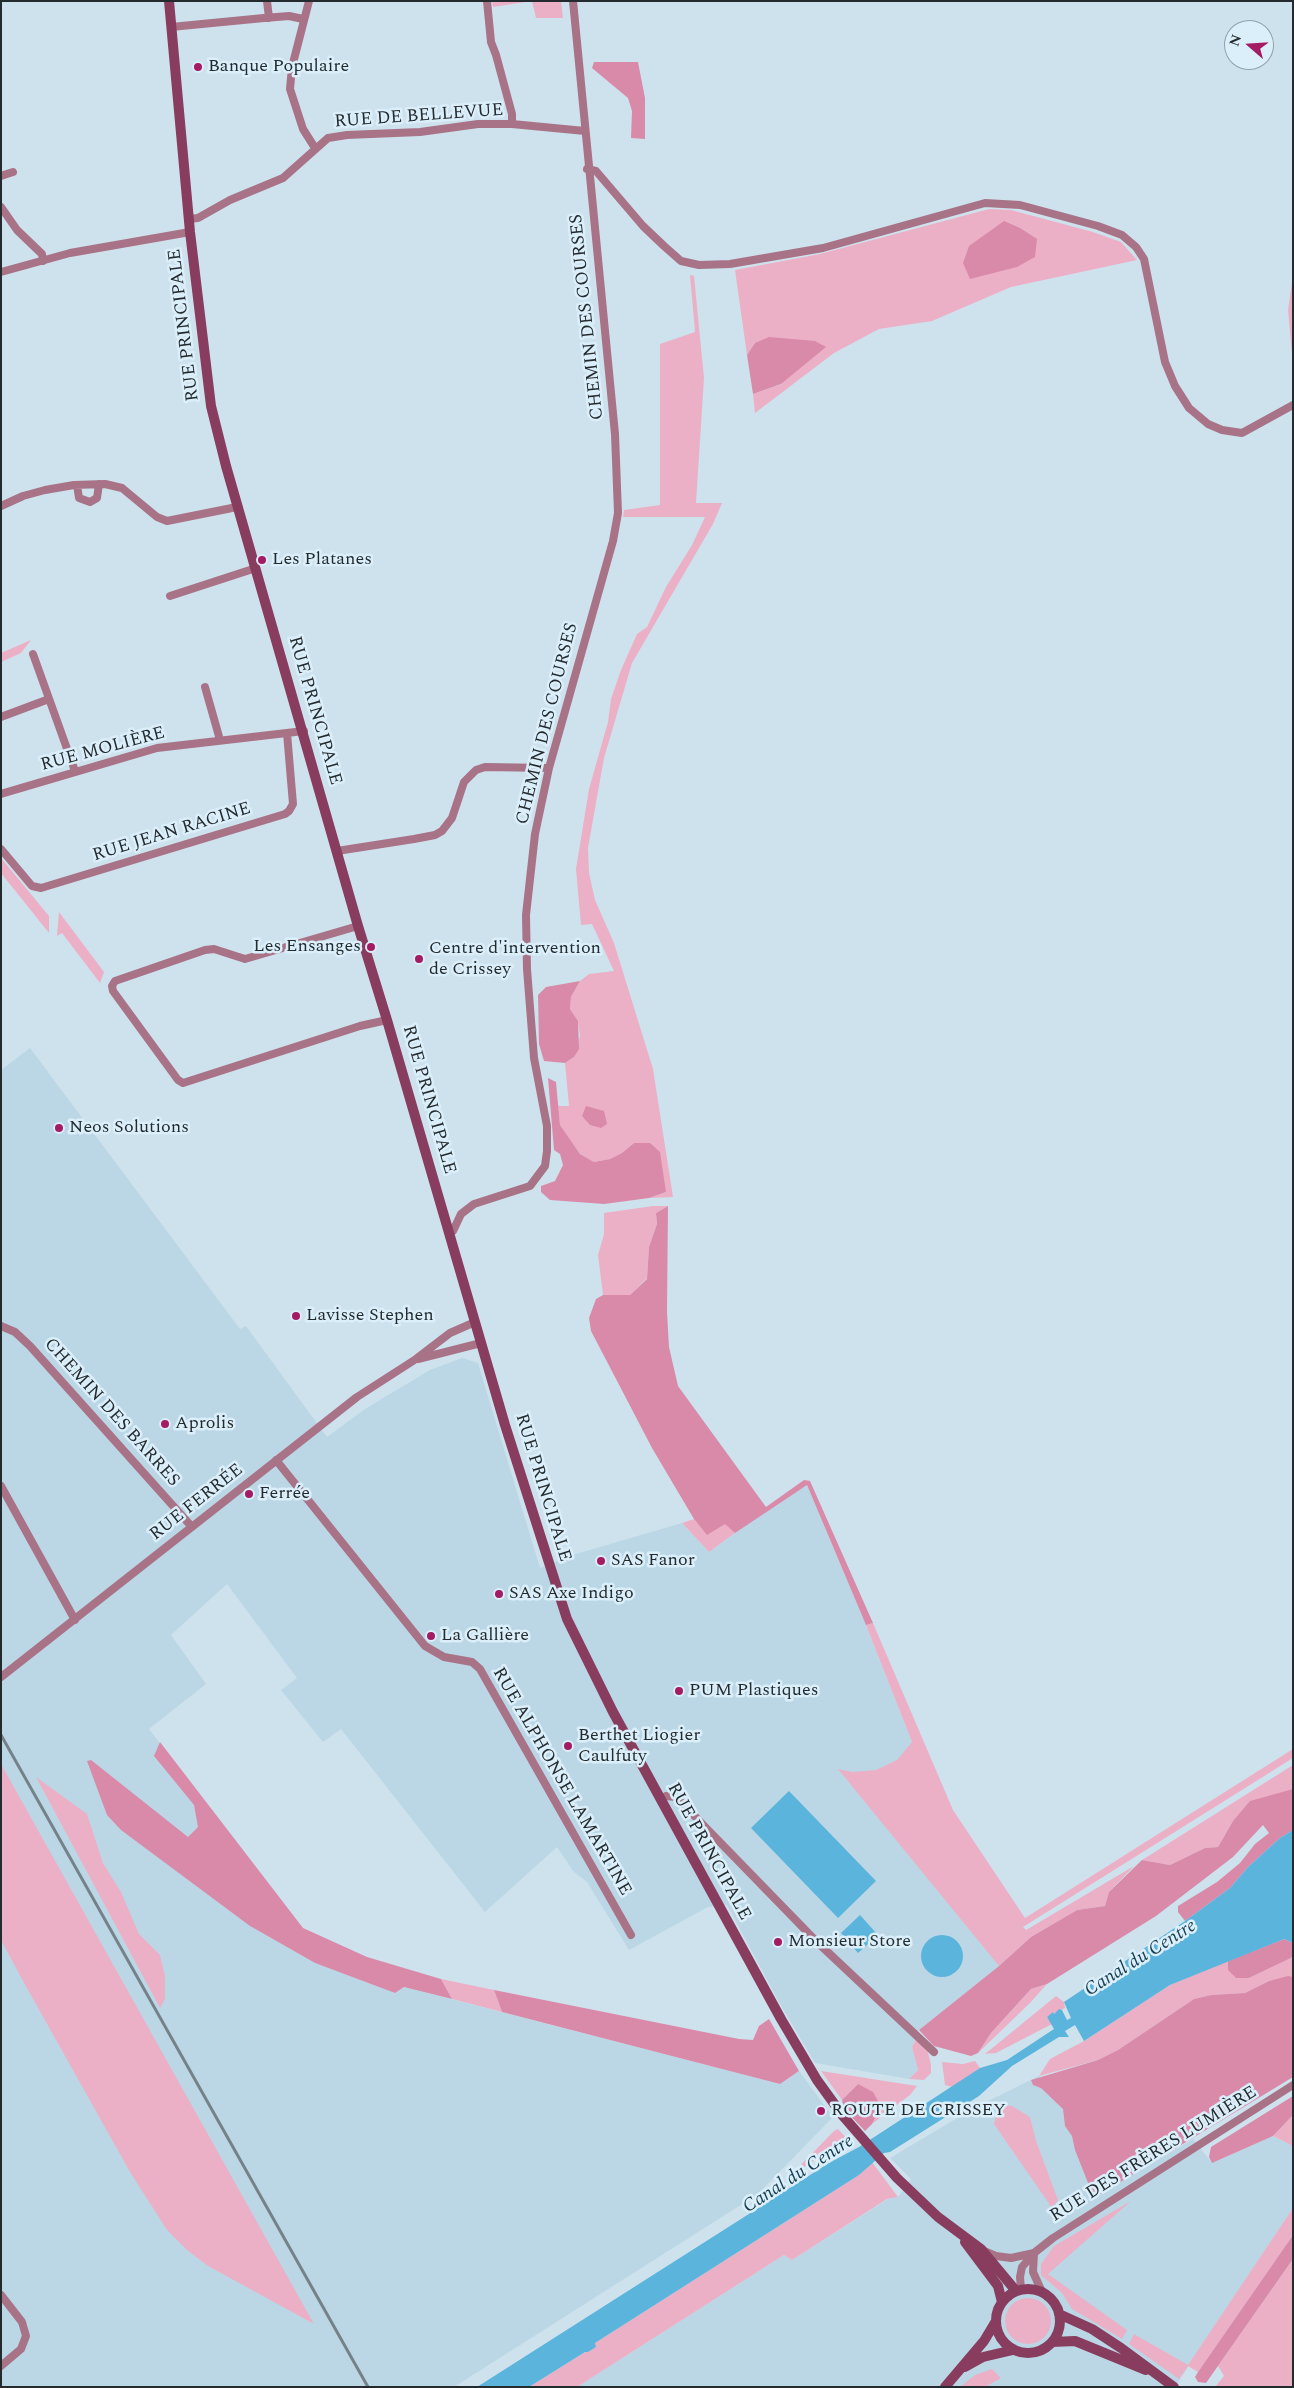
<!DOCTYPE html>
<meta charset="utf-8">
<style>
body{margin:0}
#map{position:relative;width:1294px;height:2388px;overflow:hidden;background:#cee2ed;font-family:Spectral,serif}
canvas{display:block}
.frame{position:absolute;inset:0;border:2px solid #242b2f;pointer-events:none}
.north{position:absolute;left:1224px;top:20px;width:50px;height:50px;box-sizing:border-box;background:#dbeffa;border:1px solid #92a1a9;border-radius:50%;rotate:289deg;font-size:14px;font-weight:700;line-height:20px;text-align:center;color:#242b2f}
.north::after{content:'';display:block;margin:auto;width:18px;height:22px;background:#a41a63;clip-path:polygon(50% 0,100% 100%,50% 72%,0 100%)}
</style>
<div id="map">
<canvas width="1294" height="2388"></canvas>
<div class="frame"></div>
<div class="north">N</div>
</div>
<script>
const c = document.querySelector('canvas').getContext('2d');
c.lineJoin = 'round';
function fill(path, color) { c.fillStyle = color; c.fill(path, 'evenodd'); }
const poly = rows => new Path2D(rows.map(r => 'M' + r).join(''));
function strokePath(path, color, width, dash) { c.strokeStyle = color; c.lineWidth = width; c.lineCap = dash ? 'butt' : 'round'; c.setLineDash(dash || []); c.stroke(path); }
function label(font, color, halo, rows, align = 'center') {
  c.font = font + ' Spectral,serif'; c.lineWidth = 5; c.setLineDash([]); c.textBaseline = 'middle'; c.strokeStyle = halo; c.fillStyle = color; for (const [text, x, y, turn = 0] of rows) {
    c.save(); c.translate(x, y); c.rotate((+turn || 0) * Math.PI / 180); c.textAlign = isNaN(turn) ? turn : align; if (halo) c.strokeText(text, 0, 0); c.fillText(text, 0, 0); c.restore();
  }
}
fill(poly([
 [30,1048,240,1329,246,1326,327,1437,365,1409,430,1370,462,1358,478,1363,540,1568,576,1554,682,1523,709,1552,764,1512,807,1485,866,1625,936,1803,984,1876,1031,1937,999,1966,919,2030,912,2047,918,2070,909,2079,815,2063,780,2004,727,1905,708,1907,629,1950,587,1882,573,1871,557,1847,485,1912,341,1729,323,1742,281,1690,297,1678,227,1584,171,1635,206,1684,149,1729,217,1817,250,1926,315,1963,395,1993,404,1987,780,2084,799,2071,833,2117,758,2194,454,2387,1,2387,1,1070],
 [1039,2076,1135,2173,1193,2139,1212,2163,1273,2136,1293,2146,1293,2208,1175,2387,577,2387,784,2255,792,2260,888,2199,898,2197,911,2179,890,2158,974,2108]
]), '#bbd7e5');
fill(poly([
 [492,1,561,1,563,18,536,18,532,1,493,7],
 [989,209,1011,210,1093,232,1121,242,1137,260,1011,287,932,321,879,329,834,353,755,413,753,394,782,384,755,343,747,355,735,270,820,254],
 [690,275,694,276,704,378,696,503,722,503,713,524,632,663,604,758,588,848,589,873,595,900,614,943,653,1069,673,1197,649,1198,666,1192,634,1143,622,1153,610,1159,594,1162,580,1154,569,1139,560,1125,558,1106,569,1106,565,1063,574,1057,580,1036,578,1021,570,1009,571,997,580,981,589,974,614,971,592,924,581,925,576,869,589,789,608,722,611,699,621,670,637,634,647,627,666,587,692,545,705,517,623,517,624,510,660,505,660,344,695,332],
 [1292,282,1293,282,1293,365,1288,310],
 [31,640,21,653,1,662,1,653],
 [1,858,49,916,49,933,1,873],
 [59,912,104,972,100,983,62,933,57,936],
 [653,1206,668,1206,656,1213,657,1224,649,1247,647,1278,630,1295,603,1295,598,1255,604,1234,604,1213],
 [694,1519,707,1534,726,1523,735,1533,709,1552,682,1523],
 [873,1623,953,1810,1025,1918,1293,1749,1293,1758,1023,1927,1026,1930,1134,1866,1109,1892,1105,1906,1077,1910,1031,1937,999,1966,838,1769,852,1772,876,1770,897,1760,912,1742,866,1625],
 [1,1764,314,2324,208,2266,187,2250,167,2230,130,2172,23,1981,1,1940],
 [1293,1765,1293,1789,1233,1821,1218,1847,1205,1848,1170,1865,1142,1860],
 [36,1777,87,1814,103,1863,121,1892,139,1934,160,1955,165,1976,165,1999,160,2008],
 [1293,1957,1293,1977,1269,1981,1245,1993,1211,1995,1194,1999,1118,2050,1098,2060,1039,2076,1050,2059,1084,2041,1170,1985,1228,1961,1228,1970,1249,1978],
 [441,1979,494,1990,502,2012,452,1999],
 [1047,1984,1030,2003,978,2053,991,2033,1031,1989],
 [1056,1996,1064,2002,1065,2008,1047,2017,1052,2024,996,2053,985,2054],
 [916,2039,928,2052,931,2065,931,2073,924,2080,909,2079,918,2070,912,2047],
 [975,2061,980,2068,952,2087,945,2085,942,2062,963,2064],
 [821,2071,917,2086,910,2095,872,2124,878,2112,858,2084,842,2100],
 [1004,2105,1012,2106,1030,2117,1036,2141,1058,2200,1052,2208,994,2124,997,2113],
 [1293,2115,1293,2146,1273,2136],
 [838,2129,851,2143,824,2154,790,2176,834,2131],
 [872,2162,898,2197,887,2199,792,2260,784,2255,577,2387,529,2387,585,2352,588,2352,596,2347,595,2343,859,2175],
 [1131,2201,1048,2274,1127,2330,1122,2339,1072,2309,1062,2293,1041,2275,1041,2264,1054,2246],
 [1293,2208,1293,2235,1198,2372,1188,2366,1179,2379,1129,2344,1134,2334,1188,2365],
 [1293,2259,1293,2387,1215,2387,1224,2376,1218,2366],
 '1005 2321a23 23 0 1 1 46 0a23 23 0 1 1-46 0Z',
 [992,2369,1001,2378,985,2387,960,2387,975,2375]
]), '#ecb0c6');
fill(poly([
 [594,62,638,62,645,98,645,139,631,138,632,111,628,98,592,68],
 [1004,221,1020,228,1037,239,1035,257,1017,267,970,279,963,263,969,246],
 [769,337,815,341,826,347,781,384,753,394,747,355,755,343],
 [580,981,571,997,570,1009,578,1021,579,1049,574,1057,565,1063,544,1061,539,1044,538,995,546,987],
 [548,1078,556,1082,560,1125,580,1154,594,1162,610,1159,622,1153,634,1143,650,1143,660,1152,666,1192,649,1198,604,1204,550,1200,541,1192,541,1186,555,1181,563,1165,560,1154,554,1150],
 [586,1106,604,1111,607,1124,601,1128,590,1125,582,1116],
 [668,1206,667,1312,669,1347,678,1386,766,1507,804,1480,810,1481,873,1623,866,1625,807,1485,735,1533,725,1524,707,1535,694,1519,652,1448,591,1331,589,1318,596,1299,603,1295,630,1295,647,1279,649,1247,657,1224,656,1213],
 [160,1742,303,1928,367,1957,441,1979,452,1999,404,1987,395,1993,315,1963,250,1926,121,1830,107,1815,87,1761,91,1760,188,1837,198,1827,194,1805,154,1756],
 [1293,1789,1293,1830,1280,1838,1248,1867,1230,1888,1185,1921,1178,1912,1178,1906,1217,1882,1240,1863,1255,1844,1269,1833,1263,1825,1233,1857,1156,1916,1047,1984,1031,1989,991,2033,978,2053,971,2056,934,2046,919,2030,999,1966,1031,1937,1077,1910,1105,1906,1109,1892,1142,1860,1170,1865,1205,1848,1218,1847,1233,1821,1250,1801],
 [1284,1939,1293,1943,1293,1957,1249,1978,1236,1978,1228,1970,1228,1961],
 [1288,1976,1293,1977,1293,2077,1094,2198,1075,2150,1072,2136,1065,2126,1063,2109,1041,2088,1033,2085,1031,2080,1098,2060,1118,2050,1194,1999,1211,1995,1245,1993,1269,1981],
 [494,1990,739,2039,753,2040,759,2026,769,2019,799,2071,780,2084,502,2012],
 [858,2084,873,2092,879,2103,878,2112,872,2124,865,2131,844,2109,842,2100],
 [1293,2096,1293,2115,1273,2136,1212,2163,1209,2157,1211,2147],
 [1293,2235,1293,2259,1206,2383,1198,2382,1195,2377,1198,2372]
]), '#d98aa9');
fill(poly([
 [789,1791,876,1881,838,1918,751,1828],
 [1293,1830,1293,1943,1284,1939,1170,1985,1084,2041,1075,2025,1065,2031,1069,2037,1059,2037,1012,2066,979,2096,890,2152,884,2153,859,2175,595,2343,596,2347,588,2352,585,2352,529,2387,477,2387,829,2163,859,2147,980,2068,1007,2060,1054,2029,1047,2017,1053,2012,1054,2014,1059,2009,1062,2010,1067,2020,1071,2018,1064,2002,1185,1921,1230,1888,1248,1867,1280,1838],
 [860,1915,878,1935,858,1953,841,1933],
 '921 1956a21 21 0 1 1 42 0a21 21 0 1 1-42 0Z'
]), '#5bb4dc');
strokePath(poly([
 [267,1,269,18],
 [309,1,292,67,290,89,303,129,315,148],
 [487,1,491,42,496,55,512,114,512,124],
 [171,27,264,18,289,16,303,19],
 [587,169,596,171,643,226,664,246,681,261,699,265,730,264,823,248,985,203,1020,205,1098,226,1122,235,1136,247,1144,259,1165,362,1175,386,1189,408,1208,424,1222,430,1242,433,1293,405],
 [1,176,13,172],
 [1,207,17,230,42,254,43,261],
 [189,219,198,218,230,200,283,178,328,138,347,135,420,132,478,124,512,124,585,131],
 [1,272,70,253,190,232],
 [77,485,79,498,90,502,97,498,99,484],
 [1,506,23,496,45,490,74,485,105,484,122,488,157,517,167,521,237,507],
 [170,596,256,568],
 [33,654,75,771],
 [205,687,220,740],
 [1,717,49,699],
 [1,794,157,748,304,731],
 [1,849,32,886,41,888,285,814,289,811,293,804,287,733],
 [337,851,414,839,435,835,442,831,452,818,464,782,476,770,485,767,549,768],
 [358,926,245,959,214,949,205,950,115,981,112,986,113,991,178,1080,183,1083,360,1026,387,1020],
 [450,1233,453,1231,461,1214,474,1204,530,1186,545,1166,547,1151,547,1126,534,1058,527,969,526,915,535,834,549,768,613,541,618,513,615,434,573,1],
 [1,1326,15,1332,30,1346,192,1527],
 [418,1359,481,1343],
 [276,1460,425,1646,444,1657,472,1662,480,1669,631,1935],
 [1,1486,75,1620],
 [1,1677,357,1397,416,1359,450,1333,475,1322],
 [661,1801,666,1796,676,1797,817,1942,934,2052],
 [984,2251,996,2256,1011,2258,1034,2253,1053,2238,1293,2085],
 [1021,2289,1020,2277,1022,2267,1034,2253,1033,2272,1042,2292],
 [1,2295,22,2322,26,2336,21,2349,1,2366]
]), '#a97387', 8);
strokePath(poly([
 [169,1,190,232,211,406,226,466,358,926,387,1020,505,1425,567,1619,613,1712,781,2019,817,2080,843,2116,897,2178,938,2217,981,2249,1016,2291],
 [965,2242,998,2286,1002,2302],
 '996 2321a32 32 0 1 1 64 0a32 32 0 1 1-64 0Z',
 [1059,2314,1092,2329,1121,2348,1174,2387],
 [1052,2342,1075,2341,1146,2370],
 [965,2367,983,2357,1013,2350],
 [945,2387,984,2341,996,2321]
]), '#893d5e', 10);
strokePath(poly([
 [1,1735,368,2387]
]), '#758289', 3);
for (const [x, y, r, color] of [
 [198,67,5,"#a41a63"],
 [262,560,5,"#a41a63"],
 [371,947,5,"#a41a63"],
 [419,959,5,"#a41a63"],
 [59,1128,5,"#a41a63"],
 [296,1316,5,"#a41a63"],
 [165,1424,5,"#a41a63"],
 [249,1494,5,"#a41a63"],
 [601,1561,5,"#a41a63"],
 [499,1594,5,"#a41a63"],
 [431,1636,5,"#a41a63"],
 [679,1691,5,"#a41a63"],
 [568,1746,5,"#a41a63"],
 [778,1942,5,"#a41a63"],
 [821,2111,5,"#a41a63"]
]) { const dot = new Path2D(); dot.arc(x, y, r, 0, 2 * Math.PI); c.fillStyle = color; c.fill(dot); strokePath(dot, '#dbeffa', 2); }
label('18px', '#242b2f', '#dbeffa', [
 ["Banque Populaire",208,67],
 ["Les Platanes",272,560],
 ["Les Ensanges",361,947,"right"],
 ["Centre d'intervention",429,949],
 ["de Crissey",429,970],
 ["Neos Solutions",69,1128],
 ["Lavisse Stephen",306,1316],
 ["Aprolis",175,1424],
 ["Ferrée",259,1494],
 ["SAS Fanor",611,1561],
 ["SAS Axe Indigo",509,1594],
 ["La Gallière",441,1636],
 ["PUM Plastiques",689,1691],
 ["Berthet Liogier",578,1736],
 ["Caulfuty",578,1757],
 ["Monsieur Store",788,1942],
 ["ROUTE DE CRISSEY",831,2111]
], 'left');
label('18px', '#242b2f', '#dbeffa', [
 ["RUE DE BELLEVUE",419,117,-4],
 ["CHEMIN DES COURSES",588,317,-96],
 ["RUE PRINCIPALE",185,325,-97],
 ["RUE PRINCIPALE",314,711,74],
 ["CHEMIN DES COURSES",548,724,-76],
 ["RUE MOLIÈRE",103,750,-15],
 ["RUE JEAN RACINE",172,833,-17],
 ["RUE PRINCIPALE",428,1100,74],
 ["CHEMIN DES BARRES",111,1413,48],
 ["RUE PRINCIPALE",542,1488,73],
 ["RUE FERRÉE",197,1503,-38],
 ["RUE ALPHONSE LAMARTINE",561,1782,60],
 ["RUE PRINCIPALE",708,1852,61],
 ["RUE DES FRÈRES LUMIÈRE",1154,2155,-32]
]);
label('italic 19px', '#163d4f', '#dbeffa', [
 ["Canal du Centre",1141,1959,-32],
 ["Canal du Centre",799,2175,-33]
]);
</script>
